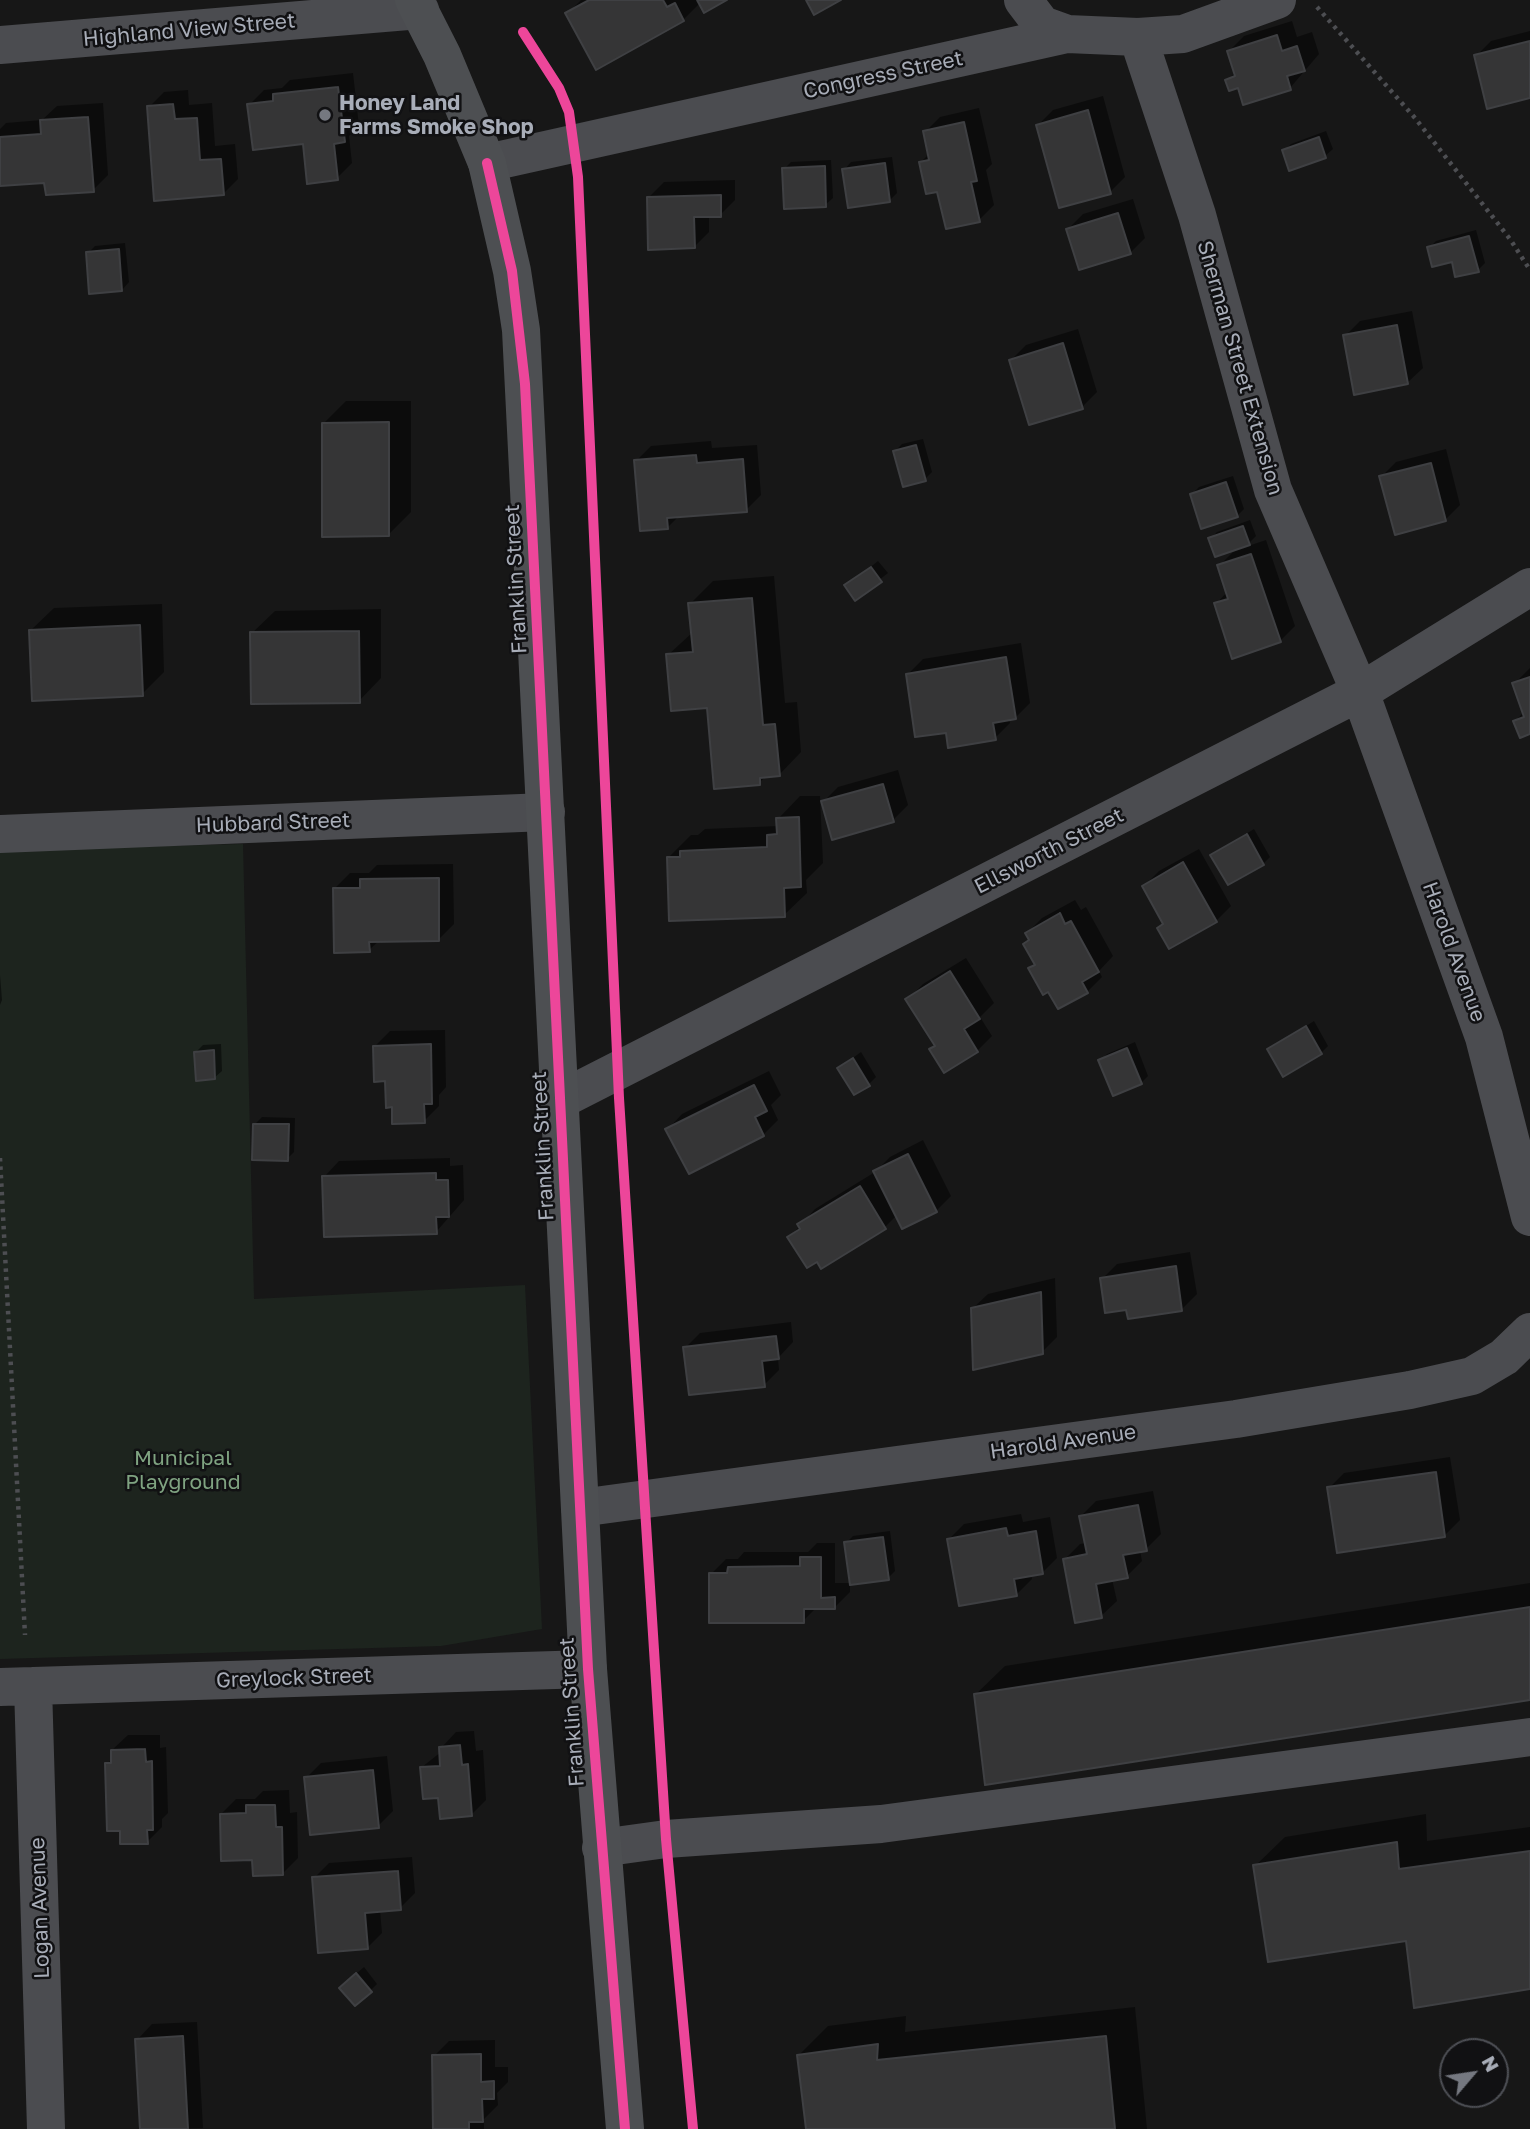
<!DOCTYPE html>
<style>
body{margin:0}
#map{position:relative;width:1530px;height:2129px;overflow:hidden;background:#171717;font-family:"Golos Text",sans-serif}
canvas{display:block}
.north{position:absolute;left:1439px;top:2038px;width:70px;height:70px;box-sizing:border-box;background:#111113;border:2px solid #4d4f55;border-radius:50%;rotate:61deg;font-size:19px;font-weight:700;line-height:28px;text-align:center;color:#a8adb8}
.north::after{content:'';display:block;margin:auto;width:24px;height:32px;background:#757880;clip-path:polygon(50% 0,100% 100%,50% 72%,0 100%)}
</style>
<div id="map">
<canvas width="1530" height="2129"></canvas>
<div class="north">N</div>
</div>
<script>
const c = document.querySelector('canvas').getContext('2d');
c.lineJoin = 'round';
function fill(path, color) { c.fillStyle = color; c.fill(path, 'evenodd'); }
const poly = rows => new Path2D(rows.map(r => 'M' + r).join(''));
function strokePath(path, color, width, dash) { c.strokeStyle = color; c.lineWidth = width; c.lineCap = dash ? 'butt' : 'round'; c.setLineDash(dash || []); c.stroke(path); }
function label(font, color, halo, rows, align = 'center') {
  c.font = font + ' "Golos Text",sans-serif'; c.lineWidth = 5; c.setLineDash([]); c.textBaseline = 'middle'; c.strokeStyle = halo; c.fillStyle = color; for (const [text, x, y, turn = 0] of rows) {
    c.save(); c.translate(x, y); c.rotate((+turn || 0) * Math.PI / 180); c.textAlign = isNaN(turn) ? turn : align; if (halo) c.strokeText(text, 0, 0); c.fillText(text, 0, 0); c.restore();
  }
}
fill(poly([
 [243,844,254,1299,525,1285,542,1629,441,1646,0,1659,0,850]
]), '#1d241e');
fill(poly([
 [581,0,723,0,700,3,683,20,568,13],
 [1292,21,1297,37,1312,32,1319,54,1290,88,1239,86,1227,80,1236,72,1229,51,1244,36],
 [1530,31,1530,96,1476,56,1491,41],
 [353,73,359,126,349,136,352,163,337,178,304,142,249,105,264,90,282,88,290,80],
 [188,90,189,105,212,103,215,146,235,144,238,179,223,194,149,107,164,92],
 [1103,96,1125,177,1110,192,1038,125,1053,110],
 [103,103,108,175,93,190,46,181,0,184,0,129,6,123,42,120,57,106],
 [979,108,992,164,986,170,994,205,979,220,939,190,921,162,929,154,925,132,940,117],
 [1326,131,1333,149,1325,156,1290,168,1284,151,1291,144],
 [892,157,897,193,890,200,844,170,851,162],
 [831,160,833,198,825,205,784,169,791,162],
 [735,180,735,200,720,215,709,215,709,232,694,247,649,197,664,182],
 [1133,199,1145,238,1130,253,1068,229,1083,214],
 [1476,230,1485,263,1478,270,1429,248,1436,241],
 [125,243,129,282,122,290,88,253,95,246],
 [1412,311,1423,368,1407,383,1345,336,1360,321],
 [1078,329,1097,392,1082,407,1011,360,1026,345],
 [346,401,411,401,411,512,389,534,324,423],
 [923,439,932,472,925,479,895,451,902,444],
 [711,441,712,448,757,445,761,495,746,510,680,515,667,528,636,461,651,446],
 [1446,449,1460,505,1445,520,1381,477,1396,462],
 [1233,476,1244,509,1237,516,1192,494,1199,487],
 [1250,520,1256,536,1245,547,1266,540,1295,626,1280,641,1216,604,1227,592,1219,566,1238,547,1210,539,1217,532],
 [878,561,888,573,856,598,847,586],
 [774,576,785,703,797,702,801,752,779,775,766,776,759,783,708,706,668,655,693,632,690,604,713,581],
 [162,604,164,672,142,694,31,630,54,608],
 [381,609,381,678,359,701,252,633,275,611],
 [1021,643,1030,703,1015,718,1009,719,1010,723,995,738,948,731,908,674,923,659],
 [1530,668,1530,732,1515,721,1524,712,1514,684],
 [898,770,908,805,893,820,823,802,838,787],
 [800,796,820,796,823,863,806,880,807,893,784,915,668,858,691,835,698,835,705,829,779,826,778,819],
 [1254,829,1270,857,1263,864,1212,855],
 [1199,849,1231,906,1216,921,1159,928,1164,922,1144,886,1159,871],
 [453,864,454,924,439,939,380,940,369,950,335,888,350,873,369,873,377,865],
 [1075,900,1081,910,1086,907,1113,956,1099,971,1102,977,1087,992,1049,989,1030,969,1035,963,1027,933,1042,918],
 [966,958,994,1003,980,1017,992,1036,977,1051,931,1050,936,1045,908,999,923,984],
 [0,975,2,1000,0,1005],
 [1314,1021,1328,1046,1321,1053,1269,1050],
 [445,1030,446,1087,439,1095,439,1106,424,1121,393,1105,375,1046,390,1031],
 [1135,1042,1148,1076,1141,1083,1100,1061,1107,1054],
 [221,1044,222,1071,214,1078,196,1052,203,1045],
 [861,1052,876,1077,869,1084,839,1068],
 [769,1071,781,1095,771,1105,778,1120,763,1135,668,1129,682,1114],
 [262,1117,295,1118,294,1152,287,1159,255,1124],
 [923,1140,951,1196,936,1211,897,1215,885,1227,818,1260,790,1237,815,1209,875,1172,890,1157],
 [450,1158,450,1166,463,1165,464,1200,436,1232,324,1177,339,1161],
 [1190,1252,1197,1294,1182,1309,1102,1279,1117,1264],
 [1055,1278,1057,1337,1042,1352,972,1309,988,1294],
 [791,1322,793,1342,778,1358,779,1370,764,1385,685,1348,700,1333],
 [1450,1457,1460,1520,1445,1535,1329,1488,1344,1473],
 [1153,1491,1161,1534,1146,1549,1140,1550,1142,1561,1127,1576,1112,1579,1117,1601,1101,1616,1065,1559,1080,1544,1086,1543,1081,1516,1096,1501],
 [1021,1514,1023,1522,1050,1517,1057,1558,1042,1573,1031,1575,1032,1579,1017,1594,949,1539,964,1524],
 [890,1531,895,1571,888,1578,850,1583,850,1592,835,1607,817,1607,803,1621,711,1574,726,1559,738,1559,744,1552,808,1552,817,1543,835,1543,835,1583,851,1583,846,1543,853,1536],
 [1530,1583,1530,1699,975,1695,1005,1666],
 [474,1731,476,1751,483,1750,486,1800,471,1815,440,1796,422,1767,441,1752,441,1748,456,1732],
 [128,1735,160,1735,160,1748,166,1747,168,1813,162,1819,162,1827,147,1842,121,1829,107,1764,113,1758,112,1750],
 [387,1756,393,1811,378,1826,306,1778,321,1763],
 [289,1790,290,1813,297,1812,298,1858,283,1873,254,1858,221,1814,236,1799,255,1799,263,1791],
 [1426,1814,1427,1841,1530,1827,1530,1988,1407,1939,1255,1866,1285,1837],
 [412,1857,415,1893,400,1908,380,1910,382,1933,367,1948,314,1878,329,1863],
 [364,1967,377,1984,370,1991,348,1981],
 [1135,2007,1147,2129,808,2129,798,2056,828,2026,906,2016,905,2032],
 [197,2022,203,2128,142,2129,137,2040,152,2024],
 [495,2040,495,2067,508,2067,508,2082,497,2093,498,2105,484,2119,484,2129,435,2129,434,2056,449,2041]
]), '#0007');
const building = poly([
 [589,0,663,0,667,7,675,3,684,21,596,70,565,13,589,0],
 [697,0,727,0,704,13,697,0],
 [806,0,841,0,814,15,806,0],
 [1277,35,1282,51,1297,46,1305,71,1287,76,1291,90,1243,105,1238,88,1229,91,1225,80,1235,76,1227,51,1277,35],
 [1530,41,1530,98,1487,109,1474,55,1530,41],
 [338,87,345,142,334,144,338,180,307,184,303,144,253,150,247,104,273,101,273,94,338,87],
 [173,104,175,119,197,118,200,160,221,159,224,195,154,201,147,106,173,104],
 [1088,110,1111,194,1059,208,1036,125,1088,110],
 [88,117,94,192,46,195,44,183,0,186,0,137,41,134,40,120,88,117],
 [964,122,977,181,971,182,980,222,946,229,937,192,926,194,919,162,929,160,923,131,964,122],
 [1319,137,1326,158,1289,171,1282,150,1319,137],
 [885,163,890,202,848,208,842,169,885,163],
 [825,166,826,207,784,209,782,168,825,166],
 [721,195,721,217,694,217,695,248,648,250,647,197,721,195],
 [1118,213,1131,254,1079,270,1066,229,1118,213],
 [1469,236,1479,272,1455,277,1452,262,1432,267,1427,247,1469,236],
 [119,249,122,291,89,294,86,252,119,249],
 [1397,325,1408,384,1354,395,1343,335,1397,325],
 [1063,343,1083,409,1029,425,1009,360,1063,343],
 [389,422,389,536,322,537,322,423,389,422],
 [916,445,926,481,903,487,893,451,916,445],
 [696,455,697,463,743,459,747,512,667,518,668,529,640,531,634,460,696,455],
 [1431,463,1446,521,1395,535,1379,476,1431,463],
 [1226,482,1238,517,1201,529,1190,494,1226,482],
 [1243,526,1250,545,1215,557,1208,538,1243,526],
 [1251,554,1281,642,1232,659,1214,603,1228,599,1217,565,1251,554],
 [871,567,882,582,855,601,844,585,871,567],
 [752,598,763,725,775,724,780,776,760,778,760,785,714,789,707,708,671,711,666,654,693,652,688,603,752,598],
 [140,625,143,696,32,701,29,630,140,625],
 [359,631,360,703,251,704,250,632,359,631],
 [1006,657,1016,719,993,723,996,740,948,748,946,733,915,737,906,674,1006,657],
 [1530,677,1530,734,1520,738,1513,721,1524,717,1512,683,1530,677],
 [883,784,894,822,832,840,821,801,883,784],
 [799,817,801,887,784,888,785,917,669,921,667,857,680,857,680,851,767,847,767,835,777,834,776,818,799,817],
 [1247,834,1264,865,1228,885,1210,855,1247,834],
 [1183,862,1217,922,1169,949,1157,928,1163,924,1142,886,1183,862],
 [439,878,439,941,369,942,370,952,334,953,333,888,360,888,360,879,439,878],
 [1060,913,1065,924,1071,921,1099,972,1082,982,1088,993,1058,1009,1048,992,1043,995,1028,968,1035,965,1023,944,1029,940,1025,933,1060,913],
 [950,971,980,1019,964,1029,978,1052,944,1073,929,1049,935,1046,905,999,950,971],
 [1306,1026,1322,1054,1283,1077,1267,1049,1306,1026],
 [431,1044,432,1104,424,1104,425,1123,392,1124,392,1107,386,1108,385,1081,374,1082,373,1046,431,1044],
 [1127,1048,1142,1084,1113,1096,1098,1060,1127,1048],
 [214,1050,215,1079,196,1081,194,1052,214,1050],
 [853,1058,870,1086,854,1095,837,1068,853,1058],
 [754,1085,767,1111,755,1117,764,1136,689,1174,665,1129,754,1085],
 [253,1124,289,1124,288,1161,252,1160,253,1124],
 [908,1154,937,1212,902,1229,873,1171,908,1154],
 [436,1173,436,1180,448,1180,449,1217,436,1217,437,1234,324,1237,322,1176,436,1173],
 [860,1186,886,1229,821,1269,817,1262,807,1268,787,1237,800,1229,797,1224,860,1186],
 [1176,1266,1182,1311,1128,1319,1126,1310,1105,1313,1100,1278,1176,1266],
 [1041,1292,1043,1354,973,1370,971,1308,1041,1292],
 [776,1336,779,1359,762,1361,765,1387,689,1395,683,1347,776,1336],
 [1436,1472,1445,1537,1337,1553,1327,1487,1436,1472],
 [1138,1505,1147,1551,1123,1555,1128,1578,1096,1584,1102,1618,1075,1623,1063,1559,1087,1554,1079,1516,1138,1505],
 [1006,1528,1008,1536,1036,1531,1043,1574,1014,1579,1017,1596,959,1606,947,1539,1006,1528],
 [883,1537,889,1580,850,1585,844,1542,883,1537],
 [800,1557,821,1557,821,1598,835,1597,835,1609,804,1609,804,1623,709,1623,709,1573,727,1573,728,1567,800,1566,800,1557],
 [1530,1607,1530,1700,985,1785,974,1694,1530,1607],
 [460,1745,462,1765,468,1764,472,1816,440,1819,438,1798,423,1799,420,1767,440,1766,439,1747,460,1745],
 [145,1749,146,1762,152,1761,153,1830,147,1830,148,1844,120,1844,120,1831,107,1831,105,1763,111,1763,111,1750,145,1749],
 [373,1770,379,1828,310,1835,304,1777,373,1770],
 [246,1805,275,1805,276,1827,282,1827,283,1875,253,1876,252,1860,221,1861,220,1814,246,1813,246,1805],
 [1397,1842,1399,1869,1530,1851,1530,1989,1414,2008,1406,1941,1268,1962,1253,1865,1397,1842],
 [398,1871,401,1910,365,1913,368,1949,318,1953,312,1877,398,1871],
 [356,1973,372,1992,355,2006,339,1988,356,1973],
 [183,2036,188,2129,140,2129,135,2039,183,2036],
 [1106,2036,1115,2129,806,2129,797,2055,878,2044,877,2060,1106,2036],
 [481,2054,481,2082,494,2081,494,2099,482,2099,483,2122,469,2122,469,2129,433,2129,432,2055,481,2054]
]);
fill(building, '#353536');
strokePath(building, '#3f4043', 2);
strokePath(poly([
 [1317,7,1415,118,1510,239,1530,270],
 [0,1158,25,1635]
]), '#4d4e52', 4.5, [3.5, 5]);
strokePath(poly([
 [1023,0,1042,25,1067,34],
 [1138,37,1197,215,1273,490,1360,692,1484,1037,1530,1217],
 [0,45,420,10],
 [487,163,1067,34,1138,37,1183,34,1277,0],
 [0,834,546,812],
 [560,1100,1360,692,1530,587],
 [580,1508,1236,1419,1410,1390,1472,1376,1504,1357,1530,1332],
 [33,1686,46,2129],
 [0,1687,588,1669],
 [601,1848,666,1839,881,1824,1530,1737]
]), '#4b4c50', 38);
strokePath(poly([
 [414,0,442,55,487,163,512,271,521,330,588,1669,625,2129]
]), '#4d4f52', 38);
strokePath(poly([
 [523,32,559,88,569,112,578,177,619,1098,666,1839,693,2129],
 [487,163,512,271,525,384,588,1669,625,2129]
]), '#ed469a', 10);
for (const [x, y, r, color] of [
 [325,115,7,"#757880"]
]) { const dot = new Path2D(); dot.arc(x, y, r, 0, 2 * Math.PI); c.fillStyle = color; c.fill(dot); strokePath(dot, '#111113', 2.5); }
label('21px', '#a8adb8', '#111113', [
 ["Highland View Street",189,30,-5],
 ["Congress Street",883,75,-12],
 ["Sherman Street Extension",1240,368,74],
 ["Franklin Street",516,579,-93],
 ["Hubbard Street",273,823,-2],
 ["Ellsworth Street",1049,851,-27],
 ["Harold Avenue",1454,952,70],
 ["Franklin Street",543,1146,-93],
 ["Harold Avenue",1063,1442,-8],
 ["Greylock Street",294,1678,-2],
 ["Franklin Street",572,1712,-94],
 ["Logan Avenue",40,1908,-92]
]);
label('bold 21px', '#a8adb8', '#111113', [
 ["Honey Land",339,103],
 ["Farms Smoke Shop",339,127]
], 'left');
label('21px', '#7fa381', '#111113', [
 ["Municipal",183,1458],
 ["Playground",183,1482]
]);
</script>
